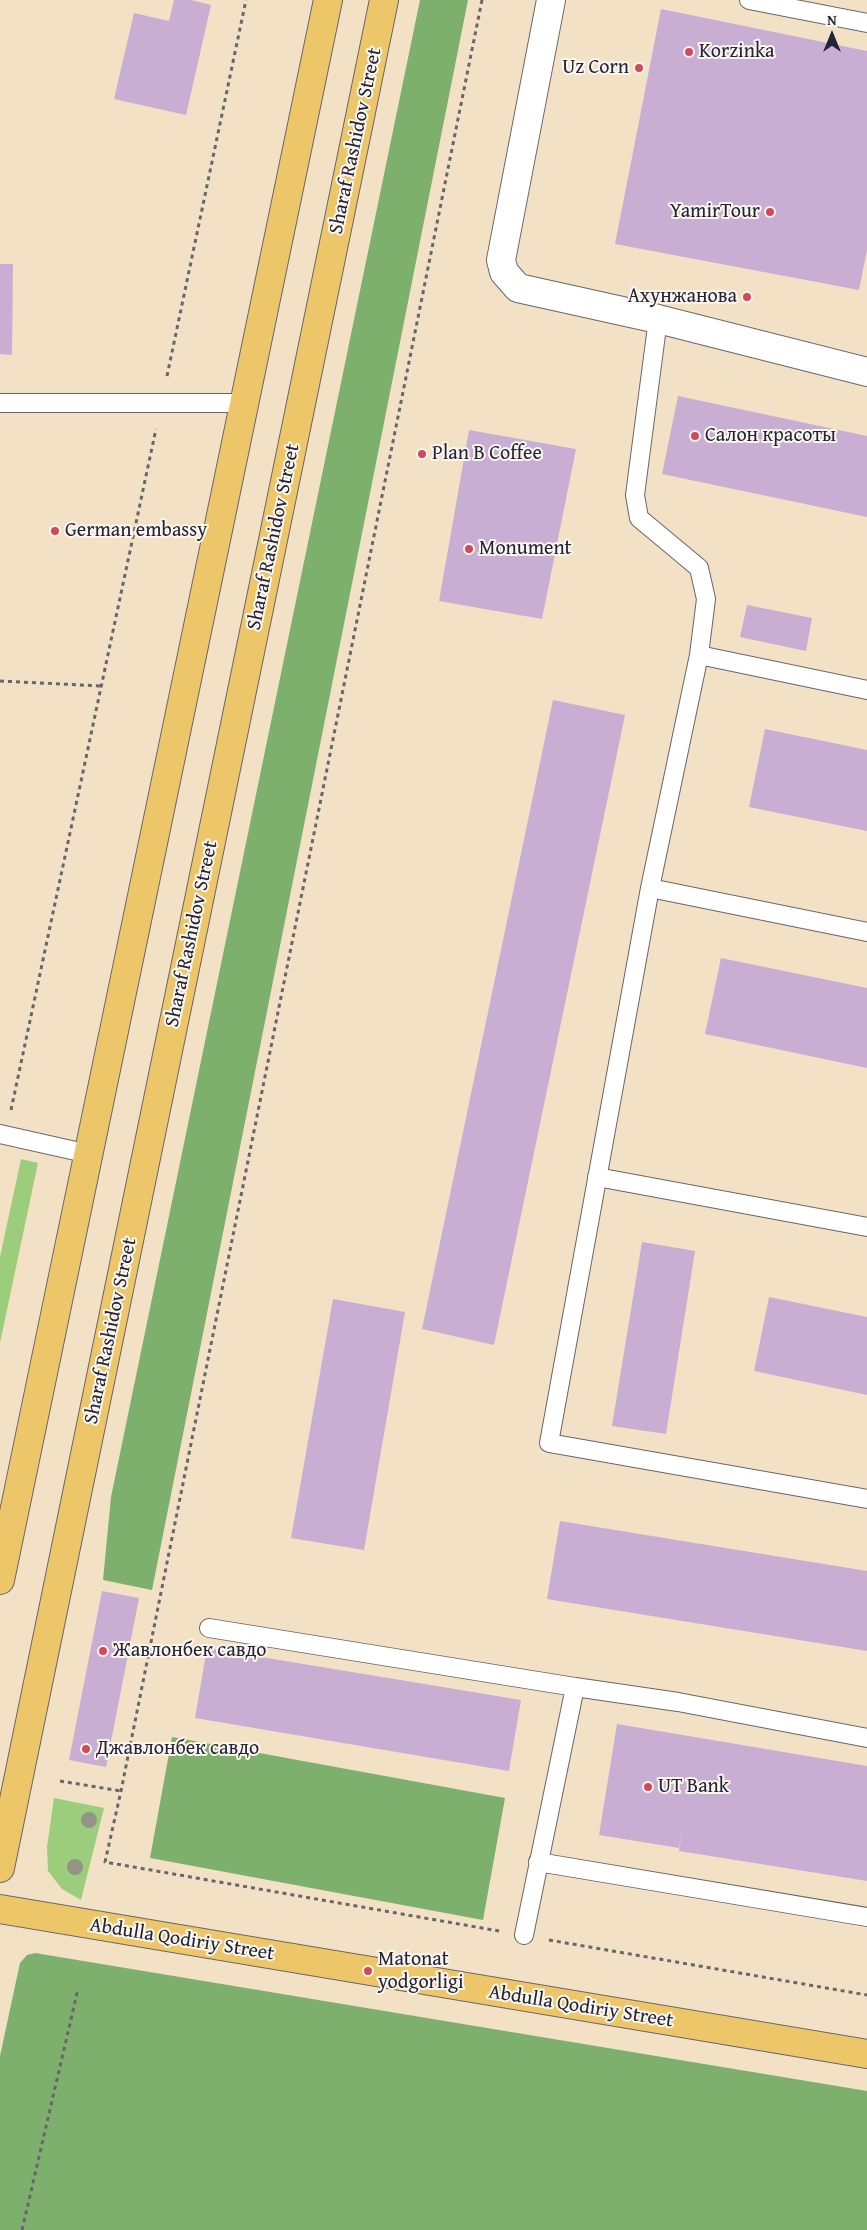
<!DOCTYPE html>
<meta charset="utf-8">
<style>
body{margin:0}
#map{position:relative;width:867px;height:2230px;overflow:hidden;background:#f2e1c4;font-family:"Gentium Book Plus",serif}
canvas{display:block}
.north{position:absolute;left:807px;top:10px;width:50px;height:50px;-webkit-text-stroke:4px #fbf7ec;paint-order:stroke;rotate:0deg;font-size:14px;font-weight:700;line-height:20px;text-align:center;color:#22223b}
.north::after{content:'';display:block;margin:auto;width:18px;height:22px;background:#22223b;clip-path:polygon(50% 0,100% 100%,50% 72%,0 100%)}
</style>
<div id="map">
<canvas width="867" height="2230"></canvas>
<div class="north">N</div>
</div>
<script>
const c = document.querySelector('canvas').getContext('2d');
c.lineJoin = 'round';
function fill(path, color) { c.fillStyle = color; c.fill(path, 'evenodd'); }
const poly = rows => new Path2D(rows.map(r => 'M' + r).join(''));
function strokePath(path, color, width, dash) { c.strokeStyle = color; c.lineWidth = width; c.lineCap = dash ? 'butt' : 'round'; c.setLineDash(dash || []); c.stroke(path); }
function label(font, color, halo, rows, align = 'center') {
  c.font = font + ' "Gentium Book Plus",serif'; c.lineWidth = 4; c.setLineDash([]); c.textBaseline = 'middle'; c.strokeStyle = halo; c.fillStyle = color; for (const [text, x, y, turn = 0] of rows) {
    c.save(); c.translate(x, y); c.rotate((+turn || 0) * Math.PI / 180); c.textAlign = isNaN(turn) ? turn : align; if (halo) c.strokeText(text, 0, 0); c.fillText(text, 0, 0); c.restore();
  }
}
fill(poly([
 [21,1159,38,1163,0,1343,0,1257],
 [54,1798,104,1808,81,1900,62,1889,48,1871,47,1847]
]), '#9ccd7d');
fill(poly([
 [420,0,468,0,152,1590,103,1580,111,1497],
 [172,1737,505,1798,483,1920,150,1858],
 [35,1953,867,2091,867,2230,0,2230,0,2056,20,1963,27,1955]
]), '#7db06c');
fill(poly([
 [174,0,191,0,211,5,186,115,114,99,134,13,169,21],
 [661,9,867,51,867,250,859,290,615,244],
 [0,264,13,264,12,355,0,354],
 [678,396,867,436,867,517,662,474],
 [469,430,576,449,542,619,439,601],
 [747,605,812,618,806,651,740,637],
 [553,700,625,715,494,1345,422,1329],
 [765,729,867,750,867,831,749,807],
 [721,958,867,988,867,1068,705,1034],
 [642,1242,695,1251,666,1434,612,1426],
 [769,1297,867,1317,867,1395,754,1371],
 [333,1299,405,1312,364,1550,291,1538],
 [560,1521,867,1571,867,1651,547,1599],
 [102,1591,139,1598,106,1767,69,1760],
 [207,1648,521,1700,509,1771,195,1718],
 [617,1724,867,1766,867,1881,679,1851,683,1825,679,1848,599,1835]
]), '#c9aed4');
const lane = poly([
 [749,0,867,23],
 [658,319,635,495,639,518,699,568,706,599,699,655,867,690],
 [0,403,244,403],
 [699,655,650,888,549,1443,867,1499],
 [650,888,867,932],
 [0,1134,89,1154],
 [597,1177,867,1227],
 [209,1628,575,1687],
 [538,1862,867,1917],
 [524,1935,575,1687,678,1702,867,1738]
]);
const street = poly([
 [551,0,501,260,504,272,518,288,658,319,867,372]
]);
const primary = poly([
 [0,1580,328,0],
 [0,1868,384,0],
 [0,1909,867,2054]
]);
strokePath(lane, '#6b656b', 20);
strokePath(street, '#6b656b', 30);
strokePath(primary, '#6b656b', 30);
strokePath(poly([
 [482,0,121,1791,105,1862,499,1931],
 [167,376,246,0],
 [0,681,101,686],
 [11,1110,156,429],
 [60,1781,121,1791],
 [549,1940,867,1995],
 [22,2230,78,1989]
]), '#6b656b', 3, [4, 4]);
strokePath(lane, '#fff', 18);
strokePath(street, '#fff', 28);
strokePath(primary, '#ecc669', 28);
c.fillStyle = '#949484';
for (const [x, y] of [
 [89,1820],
 [75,1867]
]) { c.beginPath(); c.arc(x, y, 8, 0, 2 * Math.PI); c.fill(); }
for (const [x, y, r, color] of [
 [689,52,5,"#d1495b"],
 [639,68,5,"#d1495b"],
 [770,212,5,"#d1495b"],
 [747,297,5,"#d1495b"],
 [695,436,5,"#d1495b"],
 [422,454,5,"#d1495b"],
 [55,531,5,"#d1495b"],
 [469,549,5,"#d1495b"],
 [103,1651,5,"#d1495b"],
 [86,1749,5,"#d1495b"],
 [648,1787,5,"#d1495b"],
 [368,1971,5,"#d1495b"]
]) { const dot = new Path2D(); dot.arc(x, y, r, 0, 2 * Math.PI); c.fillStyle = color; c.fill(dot); strokePath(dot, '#fbf7ec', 2); }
label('20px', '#22223b', '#fbf7ec', [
 ["Korzinka",699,52],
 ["Uz Corn",629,68,"right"],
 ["YamirTour",760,212,"right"],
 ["Ахунжанова",737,297,"right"],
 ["Салон красоты",705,436],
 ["Plan B Coffee",432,454],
 ["German embassy",65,531],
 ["Monument",479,549],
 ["Жавлонбек савдо",113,1651],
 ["Джавлонбек савдо",96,1749],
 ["UT Bank",658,1787],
 ["Matonat",378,1960],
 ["yodgorligi",378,1983]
], 'left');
label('20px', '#22223b', '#fbf7ec', [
 ["Sharaf Rashidov Street",356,141,-78],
 ["Sharaf Rashidov Street",274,537,-78],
 ["Sharaf Rashidov Street",192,934,-78],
 ["Sharaf Rashidov Street",111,1331,-78],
 ["Abdulla Qodiriy Street",182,1940,9],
 ["Abdulla Qodiriy Street",581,2007,9]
]);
</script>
